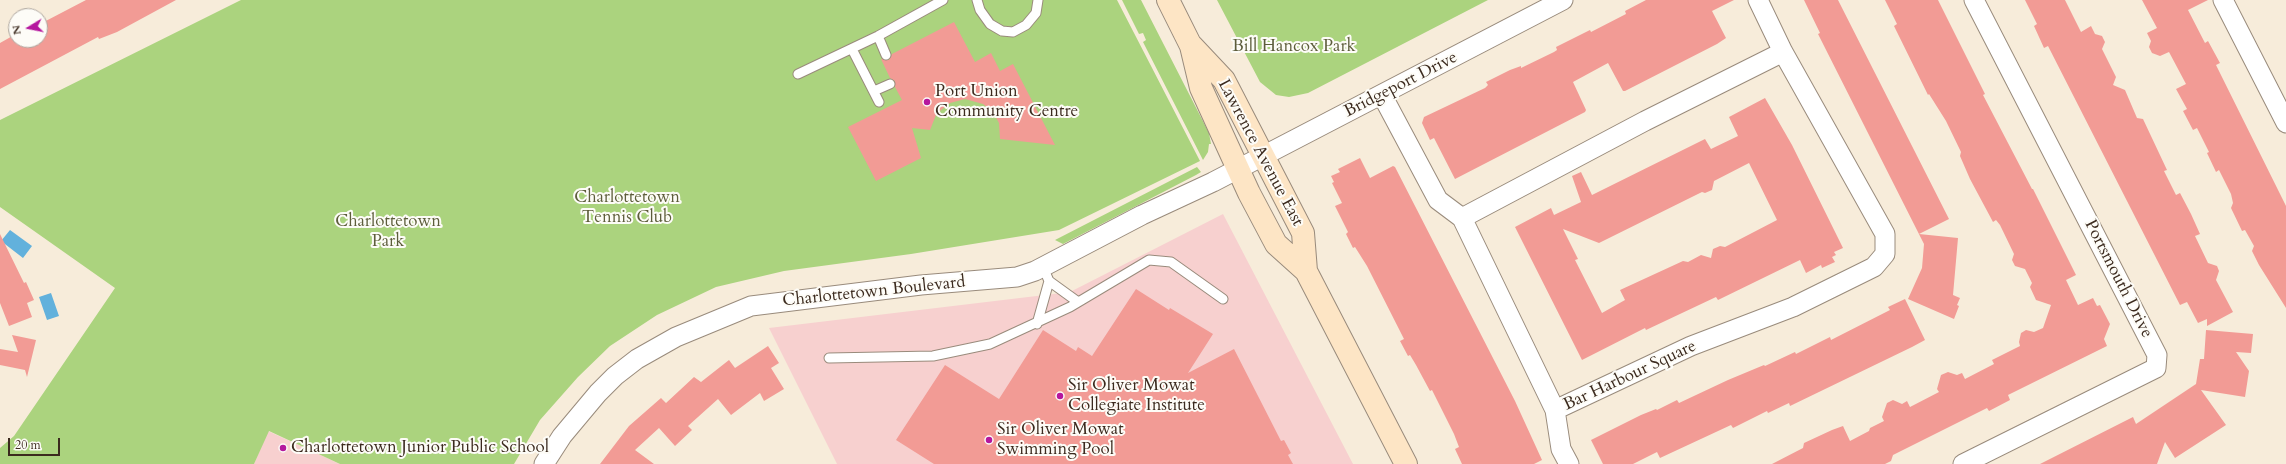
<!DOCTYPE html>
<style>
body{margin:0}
#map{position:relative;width:2286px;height:464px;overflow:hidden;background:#f7ecda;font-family:Cardo,serif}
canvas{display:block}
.north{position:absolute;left:8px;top:8px;width:40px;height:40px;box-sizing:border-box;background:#fdfcf7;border:1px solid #afa8a0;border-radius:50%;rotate:260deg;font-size:11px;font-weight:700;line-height:16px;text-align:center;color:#3b2a1e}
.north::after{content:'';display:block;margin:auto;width:14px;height:18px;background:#b5179e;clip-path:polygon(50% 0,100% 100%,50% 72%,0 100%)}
.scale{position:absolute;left:8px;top:438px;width:52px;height:18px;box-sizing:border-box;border:2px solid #3b2a1e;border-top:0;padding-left:5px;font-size:12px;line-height:14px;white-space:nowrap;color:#3b2a1e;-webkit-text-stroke:3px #fdfcf7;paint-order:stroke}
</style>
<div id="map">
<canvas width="2286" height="464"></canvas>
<div class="north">N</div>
<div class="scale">20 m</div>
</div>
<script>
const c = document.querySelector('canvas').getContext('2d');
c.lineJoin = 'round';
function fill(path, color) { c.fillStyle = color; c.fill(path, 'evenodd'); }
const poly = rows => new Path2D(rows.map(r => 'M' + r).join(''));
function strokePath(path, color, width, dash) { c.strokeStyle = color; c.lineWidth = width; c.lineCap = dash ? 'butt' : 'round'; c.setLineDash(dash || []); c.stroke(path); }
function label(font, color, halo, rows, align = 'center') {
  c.font = font + ' Cardo,serif'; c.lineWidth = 4; c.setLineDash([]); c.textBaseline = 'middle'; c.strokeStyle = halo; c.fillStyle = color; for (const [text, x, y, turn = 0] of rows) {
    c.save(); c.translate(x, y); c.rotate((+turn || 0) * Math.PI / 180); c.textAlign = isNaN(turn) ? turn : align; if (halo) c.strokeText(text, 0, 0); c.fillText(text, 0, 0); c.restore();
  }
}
fill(poly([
 [1223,214,1353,464,837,464,769,328,1070,292],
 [268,431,340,464,254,464]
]), '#f7d0cf');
fill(poly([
 [241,0,1117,0,1200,161,1059,230,911,254,784,271,716,287,657,315,610,346,578,377,540,420,514,464,340,464,269,431,254,464,0,464,0,448,14,436,115,288,0,207,0,120],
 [1122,0,1141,0,1209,133,1211,144,1209,144,1208,152,1203,160,1143,42,1146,40,1143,33,1139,34],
 [1217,0,1488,0,1308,93,1289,97,1276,95,1260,82],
 [1197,167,1201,172,1196,175,1063,244,1055,240]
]), '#abd37e');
fill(poly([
 [10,230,32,246,23,258,1,241],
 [51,293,59,316,47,320,39,297]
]), '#62b1dc');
fill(poly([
 [86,0,176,0,117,32,99,39,98,37,0,89,0,43,16,34,16,40,40,40,40,24],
 [1646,0,1734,0,1712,11,1726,38,1717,44,1625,91,1623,91,1608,63,1573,82,1586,110,1585,112,1455,179,1434,138,1430,140,1422,123,1424,117,1485,88,1488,85,1486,82,1510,70,1521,66,1521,68,1554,52,1557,50,1556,47,1590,30,1591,32,1626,14,1625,11],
 [1804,0,1838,0,1949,219,1919,234,1958,238,1953,295,1960,298,1957,305,1959,306,1954,319,1908,299,1922,268,1924,244,1818,34,1820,33],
 [1885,0,1938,0,1985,94,1983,95,2032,189,2033,189,2076,275,2066,280,2078,305,2093,298,2097,306,2100,305,2110,324,2104,339,2107,346,2008,395,2010,400,1989,411,1987,408,1893,455,1891,461,1885,464,1772,464,1803,448,1804,443,1832,430,1843,426,1850,441,1869,431,1870,428,1884,421,1882,417,1887,403,1893,400,1902,404,1907,401,1910,407,1939,392,1937,389,1941,375,1948,372,1957,375,1962,373,1965,379,1994,364,1992,360,2020,346,2019,342,2021,333,2026,330,2034,332,2043,328,2051,305,2036,300,2030,287,2032,283,2025,269,2015,266,2012,260,2014,254,2000,225,1996,220,1993,222,1970,179,1960,156,1961,152,1946,121,1929,94,1928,95,1894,26,1897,24],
 [2025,0,2065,0,2081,32,2091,26,2095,34,2102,36,2105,42,2102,49,2116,77,2113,85,2125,90,2137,118,2143,119,2167,170,2164,171,2176,195,2180,193,2191,214,2200,234,2195,236,2208,263,2217,266,2219,271,2216,280,2233,312,2207,326,2207,319,2198,323,2187,302,2180,305,2048,46,2044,48,2034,26,2037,24],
 [2142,0,2208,0,2188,10,2205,43,2208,41,2220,63,2216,65,2286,206,2286,308,2259,265,2252,251,2254,246,2245,230,2242,231,2231,208,2233,203,2231,194,2219,170,2216,172,2207,153,2209,152,2197,128,2193,130,2183,111,2187,109,2176,89,2186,84,2169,52,2160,56,2152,53,2149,47,2151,41,2147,33,2157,28],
 [954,22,975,62,991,53,1000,71,1013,64,1055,145,1000,139,999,123,993,112,983,104,965,99,950,103,941,110,936,115,930,130,912,128,921,158,876,181,848,127,902,100,895,87,895,81,890,78,881,59,889,60,892,54],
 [1765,98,1792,145,1843,248,1834,252,1836,255,1832,257,1835,262,1822,268,1821,265,1806,273,1800,260,1718,300,1716,297,1646,330,1645,328,1582,360,1515,227,1551,208,1554,215,1581,202,1572,176,1581,172,1592,195,1705,139,1711,149,1738,136,1729,117],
 [1749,163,1777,220,1725,247,1720,246,1713,249,1711,258,1701,255,1688,262,1683,261,1620,290,1625,300,1602,313,1575,260,1578,259,1563,229,1599,243,1702,192,1705,193,1712,190,1714,181],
 [1360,158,1370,178,1393,166,1395,167,1515,401,1542,460,1534,464,1462,464,1455,449,1459,447,1454,434,1432,390,1430,391,1416,365,1410,355,1408,356,1400,341,1404,339,1367,266,1355,247,1353,248,1346,234,1348,232,1335,206,1342,203,1332,183,1334,182,1331,176,1340,172,1338,169],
 [0,234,24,283,26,282,34,300,27,303,32,317,9,326,0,303],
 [1136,289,1169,310,1170,308,1213,334,1188,373,1234,349,1281,441,1284,440,1291,453,1288,455,1293,464,934,464,896,440,945,365,999,399,1043,330,1076,351,1078,347,1092,356],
 [1905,299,1925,340,1912,347,1790,406,1789,403,1768,413,1767,411,1733,428,1731,425,1660,458,1657,452,1633,464,1603,464,1591,440,1641,415,1656,409,1657,410,1677,400,1679,403,1728,380,1764,365,1765,366,1795,352,1796,354,1830,337,1831,340,1890,310,1888,307],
 [2206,330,2253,334,2251,353,2236,352,2249,371,2245,397,2201,390,2226,425,2175,458,2165,442,2157,464,2040,464,2133,417,2136,424,2196,384,2200,359,2204,359],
 [12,335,36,340,27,377,25,370,0,365,0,349,18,352],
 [768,346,779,363,771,368,784,389,764,401,760,393,731,415,718,399,688,426,692,430,675,446,659,428,635,450,654,464,600,464,629,426,661,398,666,403,694,377,701,382,729,360,735,368]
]), '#f29b95');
const service = poly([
 [977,0,980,10,990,24,1002,31,1013,32,1026,25,1036,13,1038,0],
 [878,36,886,55],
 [852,49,879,102],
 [798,74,878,36,943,0],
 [874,91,890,84],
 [1043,267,1049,281,1078,302],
 [1037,324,1049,281],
 [829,358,933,356,990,344,1070,307,1149,260,1171,262,1223,299]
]);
const minor = poly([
 [1758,0,1783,52,1885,234,1885,254,1874,267,1793,307,1691,346,1555,410,1462,218,1645,121,1783,52],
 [2223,0,2286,123],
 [1382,95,1438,200,1462,218],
 [1555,410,1561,449,1569,464],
 [544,464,562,436,598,393,615,376,637,359,676,337,751,306,921,285,1017,277,1035,271,1142,215,1213,182,1563,0],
 [1963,464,2156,368,2157,355,1974,0]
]);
const secondary = poly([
 [1168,0,1191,46,1201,88,1249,193,1276,244,1306,271,1406,464],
 [1192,46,1224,80,1303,233,1306,271]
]);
strokePath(service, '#998b7c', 11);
strokePath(minor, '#998b7c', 21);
strokePath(secondary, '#998b7c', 24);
strokePath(service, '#fff', 9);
strokePath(minor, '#fff', 19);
strokePath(secondary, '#fde5c5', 22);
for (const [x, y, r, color] of [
 [927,102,4,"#b5179e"],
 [1060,396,4,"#b5179e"],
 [989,440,4,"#b5179e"],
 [283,448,4,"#b5179e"]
]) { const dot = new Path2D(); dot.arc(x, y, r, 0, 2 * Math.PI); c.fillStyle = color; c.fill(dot); strokePath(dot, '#fdfcf7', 1.5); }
label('17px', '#5d5d3b', '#fdfcf7', [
 ["Bill Hancox Park",1294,47],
 ["Charlottetown",627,198],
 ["Tennis Club",627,218],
 ["Charlottetown",388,222],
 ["Park",388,242]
]);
label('17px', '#3b2a1e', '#fdfcf7', [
 ["Bridgeport Drive",1401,85,-27],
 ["Lawrence Avenue East",1260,153,62],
 ["Portsmouth Drive",2118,279,63],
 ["Charlottetown Boulevard",874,292,-6],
 ["Bar Harbour Square",1630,376,-25]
]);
label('17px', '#3b2a1e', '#fdfcf7', [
 ["Port Union",935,92],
 ["Community Centre",935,112],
 ["Sir Oliver Mowat",1068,386],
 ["Collegiate Institute",1068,406],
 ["Sir Oliver Mowat",997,430],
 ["Swimming Pool",997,450],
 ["Charlottetown Junior Public School",291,448]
], 'left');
</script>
